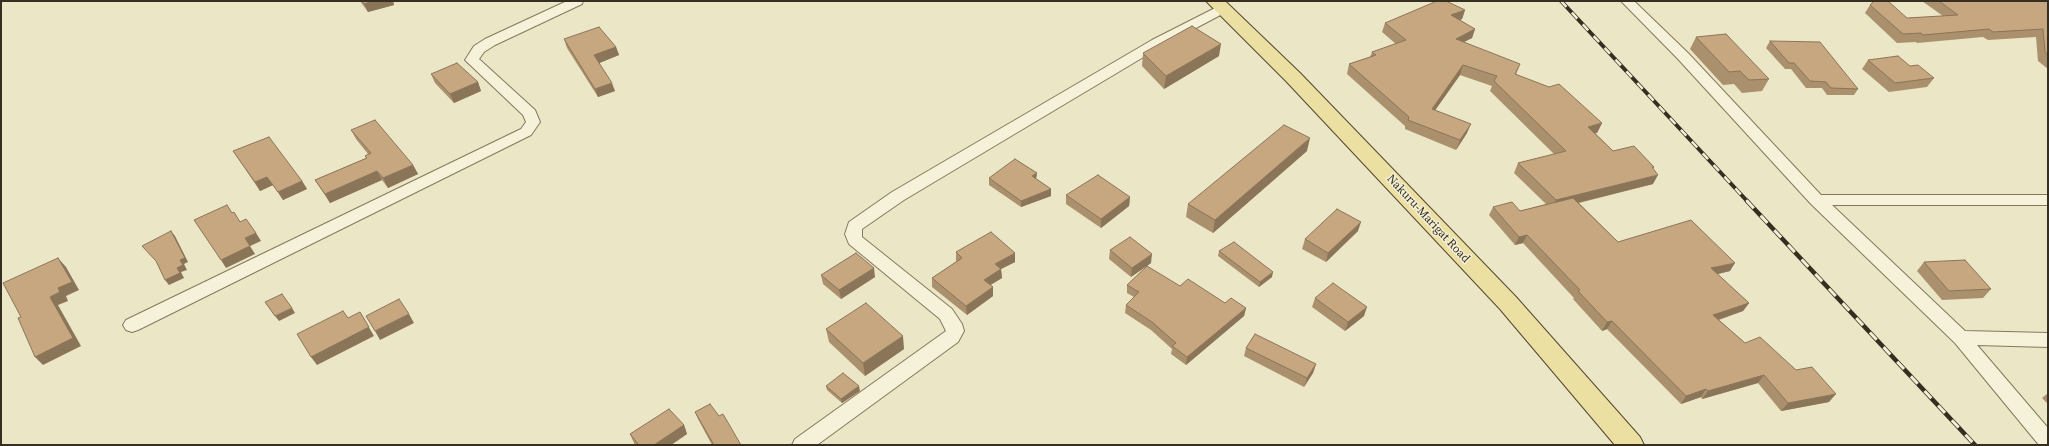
<!DOCTYPE html>
<style>
body{margin:0}
#map{position:relative;width:2049px;height:446px;overflow:hidden;background:#ebe6c6;font-family:"Source Serif 4",serif}
canvas{display:block}
.frame{position:absolute;inset:0;border:2px solid #362e20;pointer-events:none}
</style>
<div id="map">
<canvas width="2049" height="446"></canvas>
<div class="frame"></div>
</div>
<script>
const c = document.querySelector('canvas').getContext('2d');
c.lineJoin = 'round';
const poly = rows => new Path2D(rows.map(r => 'M' + r).join(''));
function strokePath(path, color, width, dash) { c.strokeStyle = color; c.lineWidth = width; c.lineCap = dash ? 'butt' : 'round'; c.setLineDash(dash || []); c.stroke(path); }
function fill(path, color) { c.fillStyle = color; c.fill(path, 'evenodd'); }
function label(font, color, halo, rows, align = 'center') {
  c.font = font + ' "Source Serif 4",serif'; c.lineWidth = 3; c.setLineDash([]); c.textBaseline = 'middle'; c.strokeStyle = halo; c.fillStyle = color; for (const [text, x, y, turn = 0] of rows) {
    c.save(); c.translate(x, y); c.rotate((+turn || 0) * Math.PI / 180); c.textAlign = isNaN(turn) ? turn : align; if (halo) c.strokeText(text, 0, 0); c.fillText(text, 0, 0); c.restore();
  }
}
const street = poly([
 [567,1,583,1,582,4,495,45,484,52,479,59,535,110,540,122,531,135,138,330,132,332,126,330,123,325,126,320,521,129,526,122,523,115,465,60,474,46,485,39,567,1],
 [1621,1,1634,1,1688,53,1821,195,2048,195,2048,205,1832,205,1965,331,2048,333,2048,347,1977,345,2048,428,2048,445,2039,445,1955,343,1811,204,1678,59,1621,1],
 [1223,4,1229,8,1228,11,1162,46,904,200,862,229,862,237,952,309,962,324,964,331,958,342,817,445,792,445,795,439,946,331,940,319,849,244,845,234,849,222,892,192,1152,40,1223,4]
]);
const primary = poly([
 [1206,1,1225,1,1300,73,1516,297,1640,437,1644,445,1615,445,1500,309,1286,81,1206,1]
]);
strokePath(street, '#85785d', 2);
strokePath(primary, '#534631', 2);
fill(street, '#f6f2d9');
fill(primary, '#ebdfa1');
const railFar1 = poly([
 [1561,1,1748,202]
]);
const rail = poly([
 [1747,201,1975,445]
]);
strokePath(railFar1, '#362e20', 4);
strokePath(rail, '#362e20', 4.5);
strokePath(railFar1, '#f3efd5', 2.5, [8]);
strokePath(rail, '#f3efd5', 3, [10]);
fill(poly([
 [360,1,393,1,394,5,368,12],
 [1922,1,2048,1,2048,69,2038,61,2036,37,1988,40,1983,37,1917,43,1916,42,1897,43,1865,13,1870,5,1907,18,1943,16],
 [1465,10,1462,19,1460,20,1475,29,1472,38,1464,42,1516,74,1602,123,1597,133,1595,133,1613,151,1654,167,1653,169,1653,184,1579,203,1618,242,1730,271,1717,274,1749,303,1743,311,1719,320,1745,343,1829,402,1781,411,1758,383,1702,399,1701,397,1681,404,1607,329,1602,331,1573,299,1574,298,1523,243,1515,245,1489,215,1493,207,1520,211,1546,204,1514,173,1518,163,1554,154,1490,91,1492,86,1460,75,1435,110,1467,133,1456,150,1405,129,1405,126,1347,74,1349,64,1370,57,1372,52,1396,44,1382,32,1385,23],
 [1696,37,1769,79,1762,91,1742,93,1734,84,1723,85,1690,49],
 [564,39,616,47,619,55,599,63,615,91,598,97,567,48],
 [1770,41,1858,89,1854,95,1827,95,1822,88,1806,88,1791,69,1785,69,1766,48],
 [1143,53,1219,56,1164,89,1142,66],
 [1868,60,1910,66,1934,78,1927,87,1889,92,1862,69],
 [431,74,478,82,481,91,454,103,435,83],
 [351,130,413,165,418,174,388,188,382,180,330,203,315,180,366,158,365,156,368,154,356,139],
 [233,151,302,181,307,189,283,200,273,185,260,191],
 [1307,151,1213,233,1186,217,1188,204],
 [1037,173,1036,179,1051,189,1051,196,1021,207,989,185,989,178],
 [1066,195,1130,197,1129,206,1101,228,1066,204],
 [1358,231,1326,262,1302,249,1305,239],
 [1110,250,1151,263,1131,277,1109,259],
 [1219,251,1272,277,1259,287,1218,256],
 [956,252,1015,262,1001,269,1002,278,990,285,993,287,993,296,967,315,932,287,932,278,957,261,956,261],
 [1924,262,1991,289,1983,298,1942,300,1917,271],
 [821,275,875,277,841,299,823,284],
 [1127,285,1180,286,1225,303,1246,308,1244,316,1186,365,1171,354,1172,349,1151,330,1125,313,1126,305,1134,297,1127,293],
 [1315,298,1364,316,1345,331,1312,307],
 [826,329,904,349,865,376,829,342],
 [1246,348,1316,364,1313,373,1304,387,1244,356],
 [826,386,860,391,842,403,827,390],
 [2048,393,2048,404,2042,398],
 [695,412,741,445,712,445,698,419],
 [684,425,687,434,671,445,635,445,634,443,630,434]
]), '#aa906d');
fill(poly([
 [373,1,393,1,394,5,368,12,364,4],
 [1465,10,1462,19,1448,24,1451,15],
 [1475,29,1472,38,1452,48,1456,39],
 [1221,44,1219,56,1164,89,1166,76],
 [616,47,619,55,597,64,594,55],
 [1520,64,1516,74,1511,84,1515,74],
 [1463,65,1460,75,1429,119,1432,109],
 [478,82,481,91,454,103,450,94],
 [612,83,615,91,598,97,595,89],
 [1602,123,1597,133,1584,136,1588,127],
 [1471,124,1467,133,1456,150,1460,140],
 [1310,138,1307,151,1213,233,1215,220],
 [413,165,418,174,388,188,383,178],
 [377,171,382,180,330,203,325,194],
 [1037,173,1036,179,1032,176],
 [1658,175,1653,184,1552,209,1556,200],
 [267,177,273,185,260,191,255,182],
 [302,181,307,189,283,200,278,192],
 [1051,189,1051,196,1021,207,1021,201],
 [1130,197,1129,206,1101,228,1101,219],
 [1361,222,1358,231,1326,262,1328,253],
 [171,231,175,236,188,262,184,264,187,270,181,272,184,278,169,285,165,280,177,268],
 [256,233,261,241,250,246,255,254,226,268,221,260,245,238],
 [1527,235,1523,243,1515,245,1519,237],
 [1015,253,1015,262,1001,269,1002,278,984,289,984,280,995,264],
 [1152,254,1151,263,1131,277,1132,268],
 [58,258,66,267,79,290,66,296,68,301,58,305,81,346,43,365,35,357,50,297,58,288],
 [1735,263,1730,271,1706,277,1711,268],
 [874,268,875,277,841,299,839,290],
 [1273,272,1272,277,1259,287,1260,282],
 [993,287,993,296,967,315,966,306],
 [1749,303,1743,311,1708,323,1713,315],
 [1367,307,1364,316,1345,331,1348,322],
 [292,308,295,313,279,321,275,316],
 [1246,308,1244,316,1186,365,1187,357],
 [360,312,374,336,317,365,311,357],
 [409,314,414,323,380,340,375,331],
 [1612,321,1607,329,1602,331,1607,322],
 [903,336,904,349,865,376,863,363],
 [1316,364,1313,373,1304,387,1307,378],
 [1764,375,1758,383,1702,399,1708,391],
 [859,386,860,391,842,403,841,399],
 [1706,389,1701,397,1681,404,1686,396],
 [1836,394,1829,402,1781,411,1788,403],
 [684,425,687,434,671,445,654,445]
]), '#8b7559');
const building = poly([
 [362,1,373,1,364,4,362,1],
 [1437,1,1446,1,1465,10,1451,15,1475,29,1456,39,1520,64,1515,74,1549,87,1559,84,1602,123,1588,127,1613,151,1634,146,1654,167,1652,167,1658,175,1556,200,1518,163,1566,151,1494,81,1497,76,1463,65,1432,109,1471,124,1460,140,1408,120,1409,117,1349,64,1376,55,1372,52,1406,40,1385,23,1437,1],
 [1874,1,1888,1,1907,18,1958,15,1939,1,2048,1,2048,55,2045,52,2043,29,1993,32,1989,29,1923,35,1921,33,1903,34,1870,5,1874,1],
 [1192,26,1221,44,1166,76,1143,53,1192,26],
 [599,27,616,47,594,55,612,83,595,89,564,39,599,27],
 [1726,34,1769,79,1749,80,1740,71,1729,72,1696,37,1726,34],
 [1770,41,1820,42,1858,89,1831,88,1826,82,1810,81,1794,63,1789,63,1770,41],
 [1898,56,1910,66,1918,65,1934,78,1895,83,1868,60,1898,56],
 [457,63,478,82,450,94,431,74,457,63],
 [375,120,413,165,383,178,377,171,325,194,315,180,367,158,365,156,371,153,351,130,375,120],
 [1284,125,1310,138,1215,220,1188,204,1284,125],
 [269,137,302,181,278,192,267,177,255,182,233,151,269,137],
 [1015,159,1037,173,1032,176,1051,189,1021,201,989,178,1015,159],
 [1098,175,1130,197,1101,219,1066,195,1098,175],
 [1573,198,1618,242,1691,220,1735,263,1711,268,1749,303,1713,315,1745,343,1760,337,1796,370,1812,367,1836,394,1788,403,1764,375,1708,391,1706,389,1686,396,1612,321,1607,322,1578,291,1580,290,1527,235,1519,237,1493,207,1512,202,1520,211,1573,198],
 [227,205,232,213,234,212,240,222,246,219,256,233,245,238,250,246,221,260,194,220,227,205],
 [1337,209,1361,222,1328,253,1305,239,1337,209],
 [171,231,185,258,180,260,183,265,177,268,180,273,165,280,156,261,142,246,171,231],
 [991,232,1015,253,995,264,1001,269,984,280,993,287,966,306,932,278,962,258,956,252,991,232],
 [1130,237,1152,254,1132,268,1110,250,1130,237],
 [1234,242,1273,272,1260,282,1219,251,1234,242],
 [856,253,874,268,839,290,821,275,856,253],
 [58,258,72,282,58,288,60,292,50,297,73,338,35,357,18,318,21,317,3,283,58,258],
 [1965,260,1991,289,1949,291,1924,262,1965,260],
 [1147,266,1180,286,1188,279,1225,303,1231,298,1246,308,1187,357,1172,346,1176,343,1152,322,1126,305,1139,292,1127,285,1147,266],
 [1333,283,1367,307,1348,322,1315,298,1333,283],
 [282,294,292,308,275,316,265,302,282,294],
 [399,299,409,314,375,331,366,316,399,299],
 [866,303,903,336,863,363,826,329,866,303],
 [343,311,348,318,360,312,369,327,311,357,297,334,343,311],
 [1255,334,1316,364,1307,378,1246,348,1255,334],
 [843,373,859,386,841,399,826,386,843,373],
 [710,404,719,416,723,414,741,445,714,445,695,412,710,404],
 [669,409,684,425,654,445,639,445,630,434,669,409]
]);
fill(building, '#c6a77f');
strokePath(building, '#8b7559', 1);
label('12px', '#362e20', '#f3efd5', [
 ["Nakuru-Marigat Road",1428,219,47]
]);
</script>
